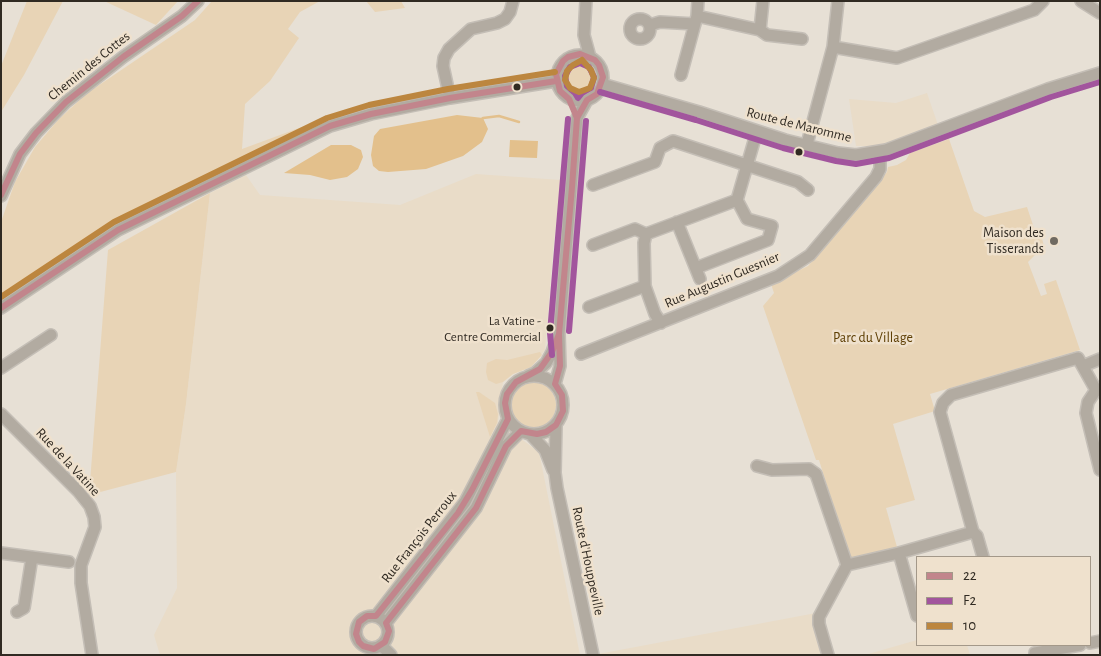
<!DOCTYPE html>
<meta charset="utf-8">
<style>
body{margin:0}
#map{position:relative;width:1101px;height:656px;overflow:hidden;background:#e7e0d5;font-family:"Alegreya Sans",sans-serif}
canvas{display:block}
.frame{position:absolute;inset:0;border:2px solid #302a22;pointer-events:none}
.legend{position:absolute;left:916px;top:556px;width:175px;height:90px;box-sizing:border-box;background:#efe1cd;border:1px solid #a39889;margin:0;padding:6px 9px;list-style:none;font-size:15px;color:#302a22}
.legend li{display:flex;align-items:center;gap:10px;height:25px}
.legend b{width:25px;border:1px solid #a39889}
</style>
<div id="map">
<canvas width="1101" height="656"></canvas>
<div class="frame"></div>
<ul class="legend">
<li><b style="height:6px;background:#c2858c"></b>22</li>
<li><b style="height:6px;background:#a2559d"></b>F2</li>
<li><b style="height:6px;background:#bc863f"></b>10</li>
</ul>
</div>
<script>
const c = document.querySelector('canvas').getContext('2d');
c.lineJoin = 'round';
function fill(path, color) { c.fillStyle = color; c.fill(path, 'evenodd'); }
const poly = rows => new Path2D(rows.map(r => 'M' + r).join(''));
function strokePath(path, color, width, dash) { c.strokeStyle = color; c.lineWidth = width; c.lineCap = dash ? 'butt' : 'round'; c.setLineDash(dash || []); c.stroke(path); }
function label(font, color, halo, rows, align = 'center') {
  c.font = font + ' "Alegreya Sans",sans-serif'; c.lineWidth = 5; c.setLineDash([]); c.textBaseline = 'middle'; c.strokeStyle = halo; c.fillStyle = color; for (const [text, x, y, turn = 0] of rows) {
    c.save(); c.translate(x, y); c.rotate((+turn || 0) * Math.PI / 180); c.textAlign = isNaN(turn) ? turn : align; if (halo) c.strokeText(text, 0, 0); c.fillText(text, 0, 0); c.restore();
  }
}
fill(poly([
 [927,93,938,125,882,146,856,146,849,99,896,103],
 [476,174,561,180,553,250,545,350,531,367,513,374,503,382,498,422,539,452,580,655,160,655,154,635,177,588,176,472,186,404,210,193,246,175,260,195,400,205],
 [816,613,823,618,834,655,593,655],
 [917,640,917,645,967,645,970,655,865,655]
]), '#e9dcc8');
fill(poly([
 [27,1,63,1,24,75,1,112,1,66],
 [104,1,178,1,156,25],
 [212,1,320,1,300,12,288,29,299,38,270,81,245,104,242,149,318,121,319,125,186,186,106,231,1,300,1,222,15,182,35,147,58,120,86,94,195,20],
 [366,1,401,1,405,8,375,12],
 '563 78a17 17 0 1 1 34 0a17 17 0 1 1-34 0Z',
 [949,139,974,211,985,217,1027,207,1036,234,1040,231,1044,246,1028,262,1041,296,1047,294,1044,284,1056,280,1080,350,930,394,935,411,893,424,915,500,886,508,897,547,850,560,819,460,816,460,763,306,774,293,771,284,808,266,844,225,887,172,888,167,897,165,906,160,910,153],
 [210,193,186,404,176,472,89,495,108,250],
 [540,352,542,355,531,367,513,374,503,382,496,384,488,380,486,372,487,363,496,359,507,360],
 '510 405a23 23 0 1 1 46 0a23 23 0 1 1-46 0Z',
 [479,392,495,403,498,414,497,423,490,437,476,392]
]), '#e8d4b6');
fill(poly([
 [457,115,483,118,488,129,482,142,463,156,426,169,388,172,379,171,373,166,371,155,374,136,380,129],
 [510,140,538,141,537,158,509,157],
 [331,145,351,145,361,150,363,157,358,169,347,177,330,180,310,175,284,173]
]), '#e3c08c');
strokePath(poly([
 [481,120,483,118,499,116,519,122]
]), '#e3c08c', 2.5);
const minor = poly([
 [586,1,584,35,590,57],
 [763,1,760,30,767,35,802,39],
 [1081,1,1100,13],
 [697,16,760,30],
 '630 29a10 10 0 1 1 20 0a10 10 0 1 1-20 0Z',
 [650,25,660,22,695,24],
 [833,47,897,58,1034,10,1043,1],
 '557 78a23 23 0 1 1 46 0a23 23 0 1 1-46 0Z',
 [681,75,697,16,698,1],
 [602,84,699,112,785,140,838,153,856,155,886,150,1048,89,1100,73],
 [450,98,443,66,444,58,449,49,471,29,497,23,505,19,510,12,513,1],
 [807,144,833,47,838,1],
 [593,185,655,162,660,148,673,141,798,182,808,190],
 [1,196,20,154,36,133,66,102,123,57,182,16,198,1],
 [677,222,700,279],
 [593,245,635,229,646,234],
 [696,268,768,240,772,226,747,219,737,200],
 [589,307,645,286],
 [1,308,118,230,330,126,371,114,450,98,556,81],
 [661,323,655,314,645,286,644,243,646,234,737,200,757,131],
 [581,354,778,276,810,255,876,177,880,169,880,152],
 [1083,366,1100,359],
 [1,368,51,335],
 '505 405a29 29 0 1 1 58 0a29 29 0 1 1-58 0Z',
 [528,376,535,373,546,363,552,352,557,338],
 [555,384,560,366,559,334,577,118,587,100],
 [1,414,78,491,90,506,94,517,95,527,81,565,81,583,92,655],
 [556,425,555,473,557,488,593,655],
 [530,434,545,450,553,470],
 [757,466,772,470,809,469,816,474,847,565],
 [973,532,977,536,983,557],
 [1,553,69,562],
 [899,553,917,616],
 [17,612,24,608,32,557],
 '356 632a16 16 0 1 1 32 0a16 16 0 1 1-32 0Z',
 [376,616,465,502,508,419],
 [386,623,476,508,506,446,521,431],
 [1090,643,1100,641],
 [382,646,391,655],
 [828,655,819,624,819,617,847,565,899,553,973,532,940,412,943,403,951,395,1078,358,1096,390,1088,402,1086,413,1100,470],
 [1035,655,1035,653,1080,645]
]);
strokePath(minor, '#c4beb6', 14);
strokePath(minor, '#b2aba1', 11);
strokePath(poly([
 [580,54,595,60,599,65,603,77,597,94,587,100,577,118,569,99,560,91,556,74,563,61,568,57,580,54],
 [572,187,577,118],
 [1,195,20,154,36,133,66,102,123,57,182,16,198,1],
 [1,308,118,230,330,126,371,114,450,98,556,81],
 [559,334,560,366,555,384,562,395,563,411,556,425,546,432,537,434,521,431,506,446,476,508,386,623,389,631,385,642,374,649,363,646,359,642,356,634,359,622,367,616,376,616,458,513,472,490,508,419,505,403,507,394,516,382,540,369,552,352,559,334],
 [559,334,572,187],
 [559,334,572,187]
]), '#c2858c', 6);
strokePath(poly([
 [580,63,589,67,594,77,591,88,582,93,578,98,575,93,567,86,565,76,570,67,580,63],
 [600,92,696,120,783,148,836,161,856,164,889,158,1051,97,1100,82],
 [569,331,586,121],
 [552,355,550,333,568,119]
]), '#a2559d', 6);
strokePath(poly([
 [582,60,591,70,594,78,590,88,579,92,570,88,565,80,567,71,573,65,582,60],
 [1,297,114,222,327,118,369,105,448,89,555,72]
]), '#bc863f', 6);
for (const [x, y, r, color] of [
 [517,87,4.5,"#302a22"],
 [799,152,4.5,"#302a22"],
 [1054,241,5,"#706a61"],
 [550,328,4.5,"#302a22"]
]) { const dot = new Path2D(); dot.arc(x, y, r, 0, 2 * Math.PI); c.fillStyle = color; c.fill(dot); strokePath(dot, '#efe1cd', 2); }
label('13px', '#302a22', '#efe1cd', [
 ["La Vatine -",541,321],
 ["Centre Commercial",541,337]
], 'right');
label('14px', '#302a22', '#efe1cd', [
 ["Chemin des Cottes",89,66,-39],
 ["Route de Maromme",799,125,14],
 ["Rue Augustin Guesnier",722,280,-23],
 ["Rue de la Vatine",68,462,47],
 ["Rue François Perroux",419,537,-52],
 ["Route d'Houppeville",588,561,78]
]);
label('14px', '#302a22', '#efe1cd', [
 ["Maison des",1044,233],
 ["Tisserands",1044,249]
], 'right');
label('14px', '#5d3e03', '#efe1cd', [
 ["Parc du Village",873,338]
]);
</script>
